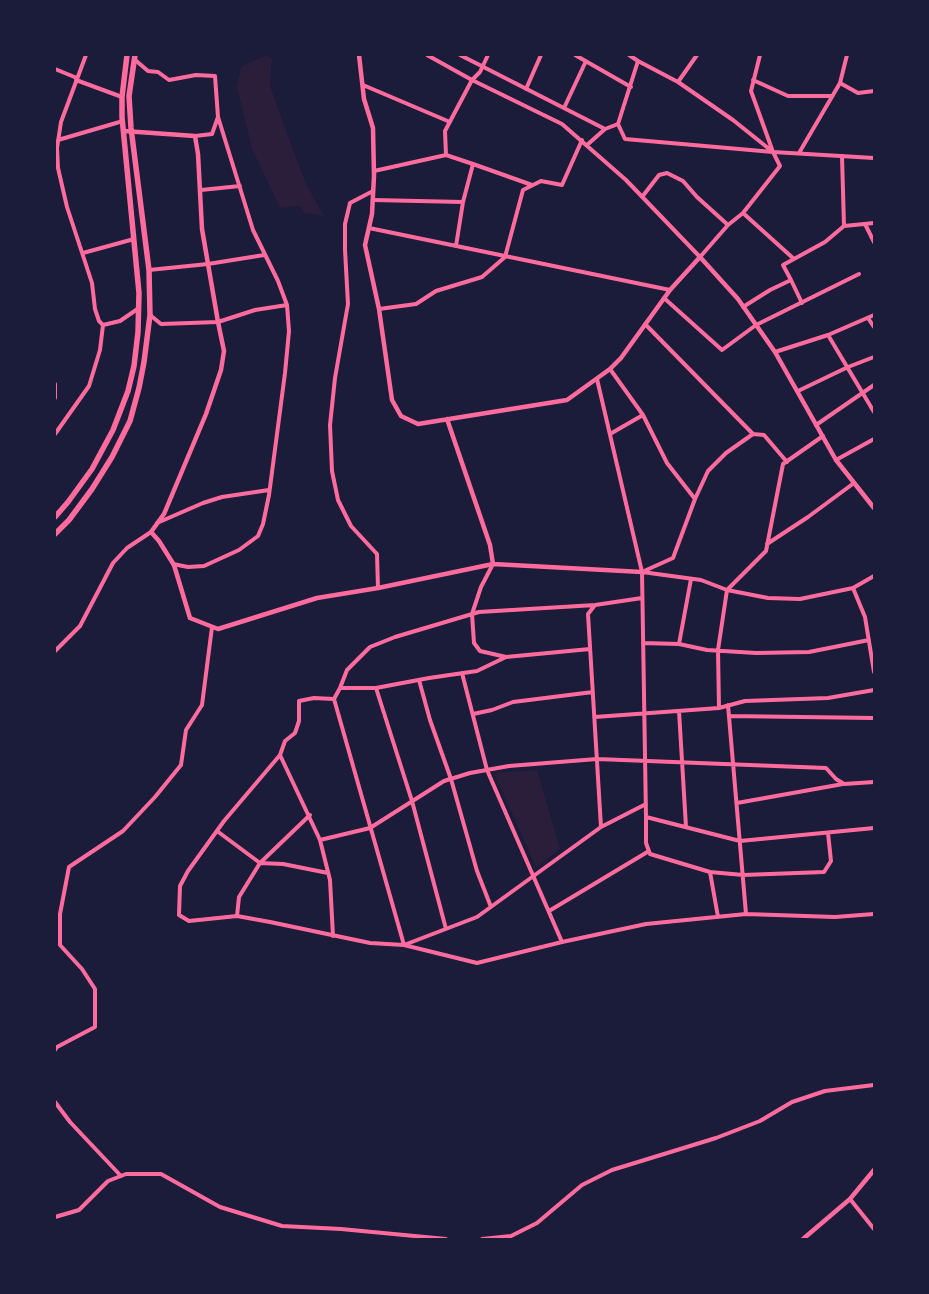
<!DOCTYPE html>
<style>
body{margin:0}
#map{position:relative;width:929px;height:1294px;overflow:hidden;background:#1b1b3a;font-family:Mulish,sans-serif}
canvas{display:block}
.frame{position:absolute;inset:0;border:56px solid #1b1b3a;pointer-events:none}
</style>
<div id="map">
<canvas width="929" height="1294"></canvas>
<div class="frame"></div>
</div>
<script>
const c = document.querySelector('canvas').getContext('2d');
c.lineJoin = 'round';
function fill(path, color) { c.fillStyle = color; c.fill(path, 'evenodd'); }
const poly = rows => new Path2D(rows.map(r => 'M' + r).join(''));
function strokePath(path, color, width, dash) { c.strokeStyle = color; c.lineWidth = width; c.lineCap = dash ? 'butt' : 'round'; c.setLineDash(dash || []); c.stroke(path); }
fill(poly([
 [266,55,272,58,270,86,288,136,306,184,324,216,304,213,299,206,280,208,252,149,237,87,241,67],
 [537,770,560,849,536,867,494,773]
]), '#2a1e3b');
strokePath(poly([
 [86,55,61,122,57,148,58,168,67,207,92,283,95,309,99,321,103,325,120,321,139,308],
 [427,55,472,80,562,124,626,180,700,257,728,225,743,213,780,166,773,152,733,120,678,82,638,61],
 [460,55,605,129],
 [575,55,631,87],
 [760,55,751,91,773,152],
 [134,59,148,71,158,72,169,80,196,75,215,76,218,117,212,134,195,136],
 [55,69,77,78],
 [76,80,122,97],
 [753,80,788,96,832,96],
 [678,82,697,55],
 [840,83,858,93,874,91],
 [363,85,450,122],
 [526,89,541,55],
 [564,108,586,61],
 [618,124,625,139,773,152,874,158],
 [58,140,123,121],
 [587,145,605,129,618,124,638,61,629,55],
 [799,153,840,83,847,55],
 [473,164,532,185],
 [374,171,446,155],
 [201,190,240,186],
 [373,191,350,203,345,224,345,250,348,304,335,378,330,425,332,471,338,500,351,526,377,554,378,588],
 [642,197,659,175,667,173,683,181,697,197,728,225],
 [373,200,463,202,456,246],
 [463,202,473,164,446,155,445,131,472,80,480,72,488,55],
 [743,213,794,259],
 [865,224,874,242],
 [844,226,874,223],
 [369,228,670,290],
 [83,253,134,239],
 [149,270,208,264,264,255],
 [791,280,802,303],
 [664,298,722,350,756,325,859,274],
 [743,307,770,290,791,280,783,265,825,242,844,226,842,156],
 [379,309,416,304,436,291,482,277,505,257,523,190,541,181,562,185,582,140],
 [150,315,161,324,218,322,255,310,287,305,278,281,253,230,218,117],
 [868,318,874,327],
 [645,324,753,434,726,453,708,471,695,499,673,558,642,572,646,817,740,841,874,828],
 [828,335,874,412],
 [775,352,828,335,874,315],
 [610,369,643,415,667,463,695,499],
 [597,379,642,572,701,580,727,590,768,598,800,599,853,588,874,576],
 [55,384,55,398],
 [798,391,848,367,874,357],
 [816,425,874,385],
 [55,434,89,386,100,350,103,325],
 [610,434,643,415],
 [753,434,764,435,787,462],
 [836,460,874,439],
 [157,523,203,503,222,497,269,490],
 [767,544,808,517,854,483],
 [173,564,188,567,204,566,239,550,258,536,263,524,269,495,285,373,289,331,287,305],
 [493,564,481,587,472,614,474,643,480,651,506,657],
 [853,588,865,617,874,672],
 [643,643,679,644,707,650,756,653,809,652,869,640],
 [679,644,691,579],
 [55,651,80,626,113,563,127,548,151,532],
 [462,673,487,770,562,942],
 [419,680,430,720,451,779,477,871,491,907],
 [340,688,376,688,429,678,477,671,506,657,590,649],
 [376,688,412,801,446,929],
 [334,699,314,698,299,701,299,721,295,733,285,741,280,755,224,821,188,871,180,886,179,915,189,921,237,916,270,922,370,943,404,945,477,963,562,942,646,924,746,914,835,917,874,914],
 [728,705,746,914],
 [719,708,718,650,727,590,766,551,783,464,823,436],
 [679,711,686,827],
 [473,714,492,710,513,702,593,692],
 [729,716,874,718],
 [595,717,719,708,745,701,828,698,874,690],
 [280,755,320,840,330,880,333,936],
 [737,803,843,784],
 [646,817,646,843,650,854,710,872,743,875,824,872,831,861,828,833],
 [601,827,588,614,595,605,642,598],
 [217,831,260,863,310,815],
 [320,840,370,828,444,781,470,773,509,766,597,759,826,768,836,779,844,784,874,782],
 [710,872,718,917],
 [549,911,649,851],
 [237,916,239,897,260,863,283,864,328,873],
 [404,945,334,699,340,688,347,670,370,647,395,637,479,612,595,605],
 [404,945,477,917,601,827,646,804],
 [55,1050,57,1047,95,1027,95,989,82,969,60,945,60,914,69,867,123,831,155,797,181,765,186,730,202,705,212,627],
 [55,1102,70,1122,121,1176],
 [850,1199,874,1229],
 [55,1217,79,1210,108,1181,126,1174,161,1174,220,1207,282,1226,341,1229,446,1239],
 [482,1239,511,1236,537,1223,582,1185,612,1170,716,1138,760,1121,792,1102,825,1091,874,1085]
]), '#ff6b9d', 4);
strokePath(poly([
 [359,55,364,99,373,128,374,176,372,214,365,245,379,309,392,400,401,416,418,424,567,400,610,369,621,358,670,290,700,257,738,299,775,352,836,460,874,508],
 [124,131,195,136,198,154,202,229,218,322,224,351,221,370,206,414,164,514,151,532,159,541,174,565,190,618,218,629,317,598,378,588,493,564,642,572],
 [447,419,490,545,493,564],
 [803,1239,850,1199,874,1170]
]), '#ff6b9d', 4.5);
strokePath(poly([
 [55,517,68,502,92,469,113,430,128,391,134,366,138,332,139,293,122,117,122,97,127,55],
 [55,534,69,520,92,489,112,457,130,421,139,388,144,362,150,315,149,270,131,128,129,96,135,55]
]), '#ff6b9d', 5.5);
</script>
